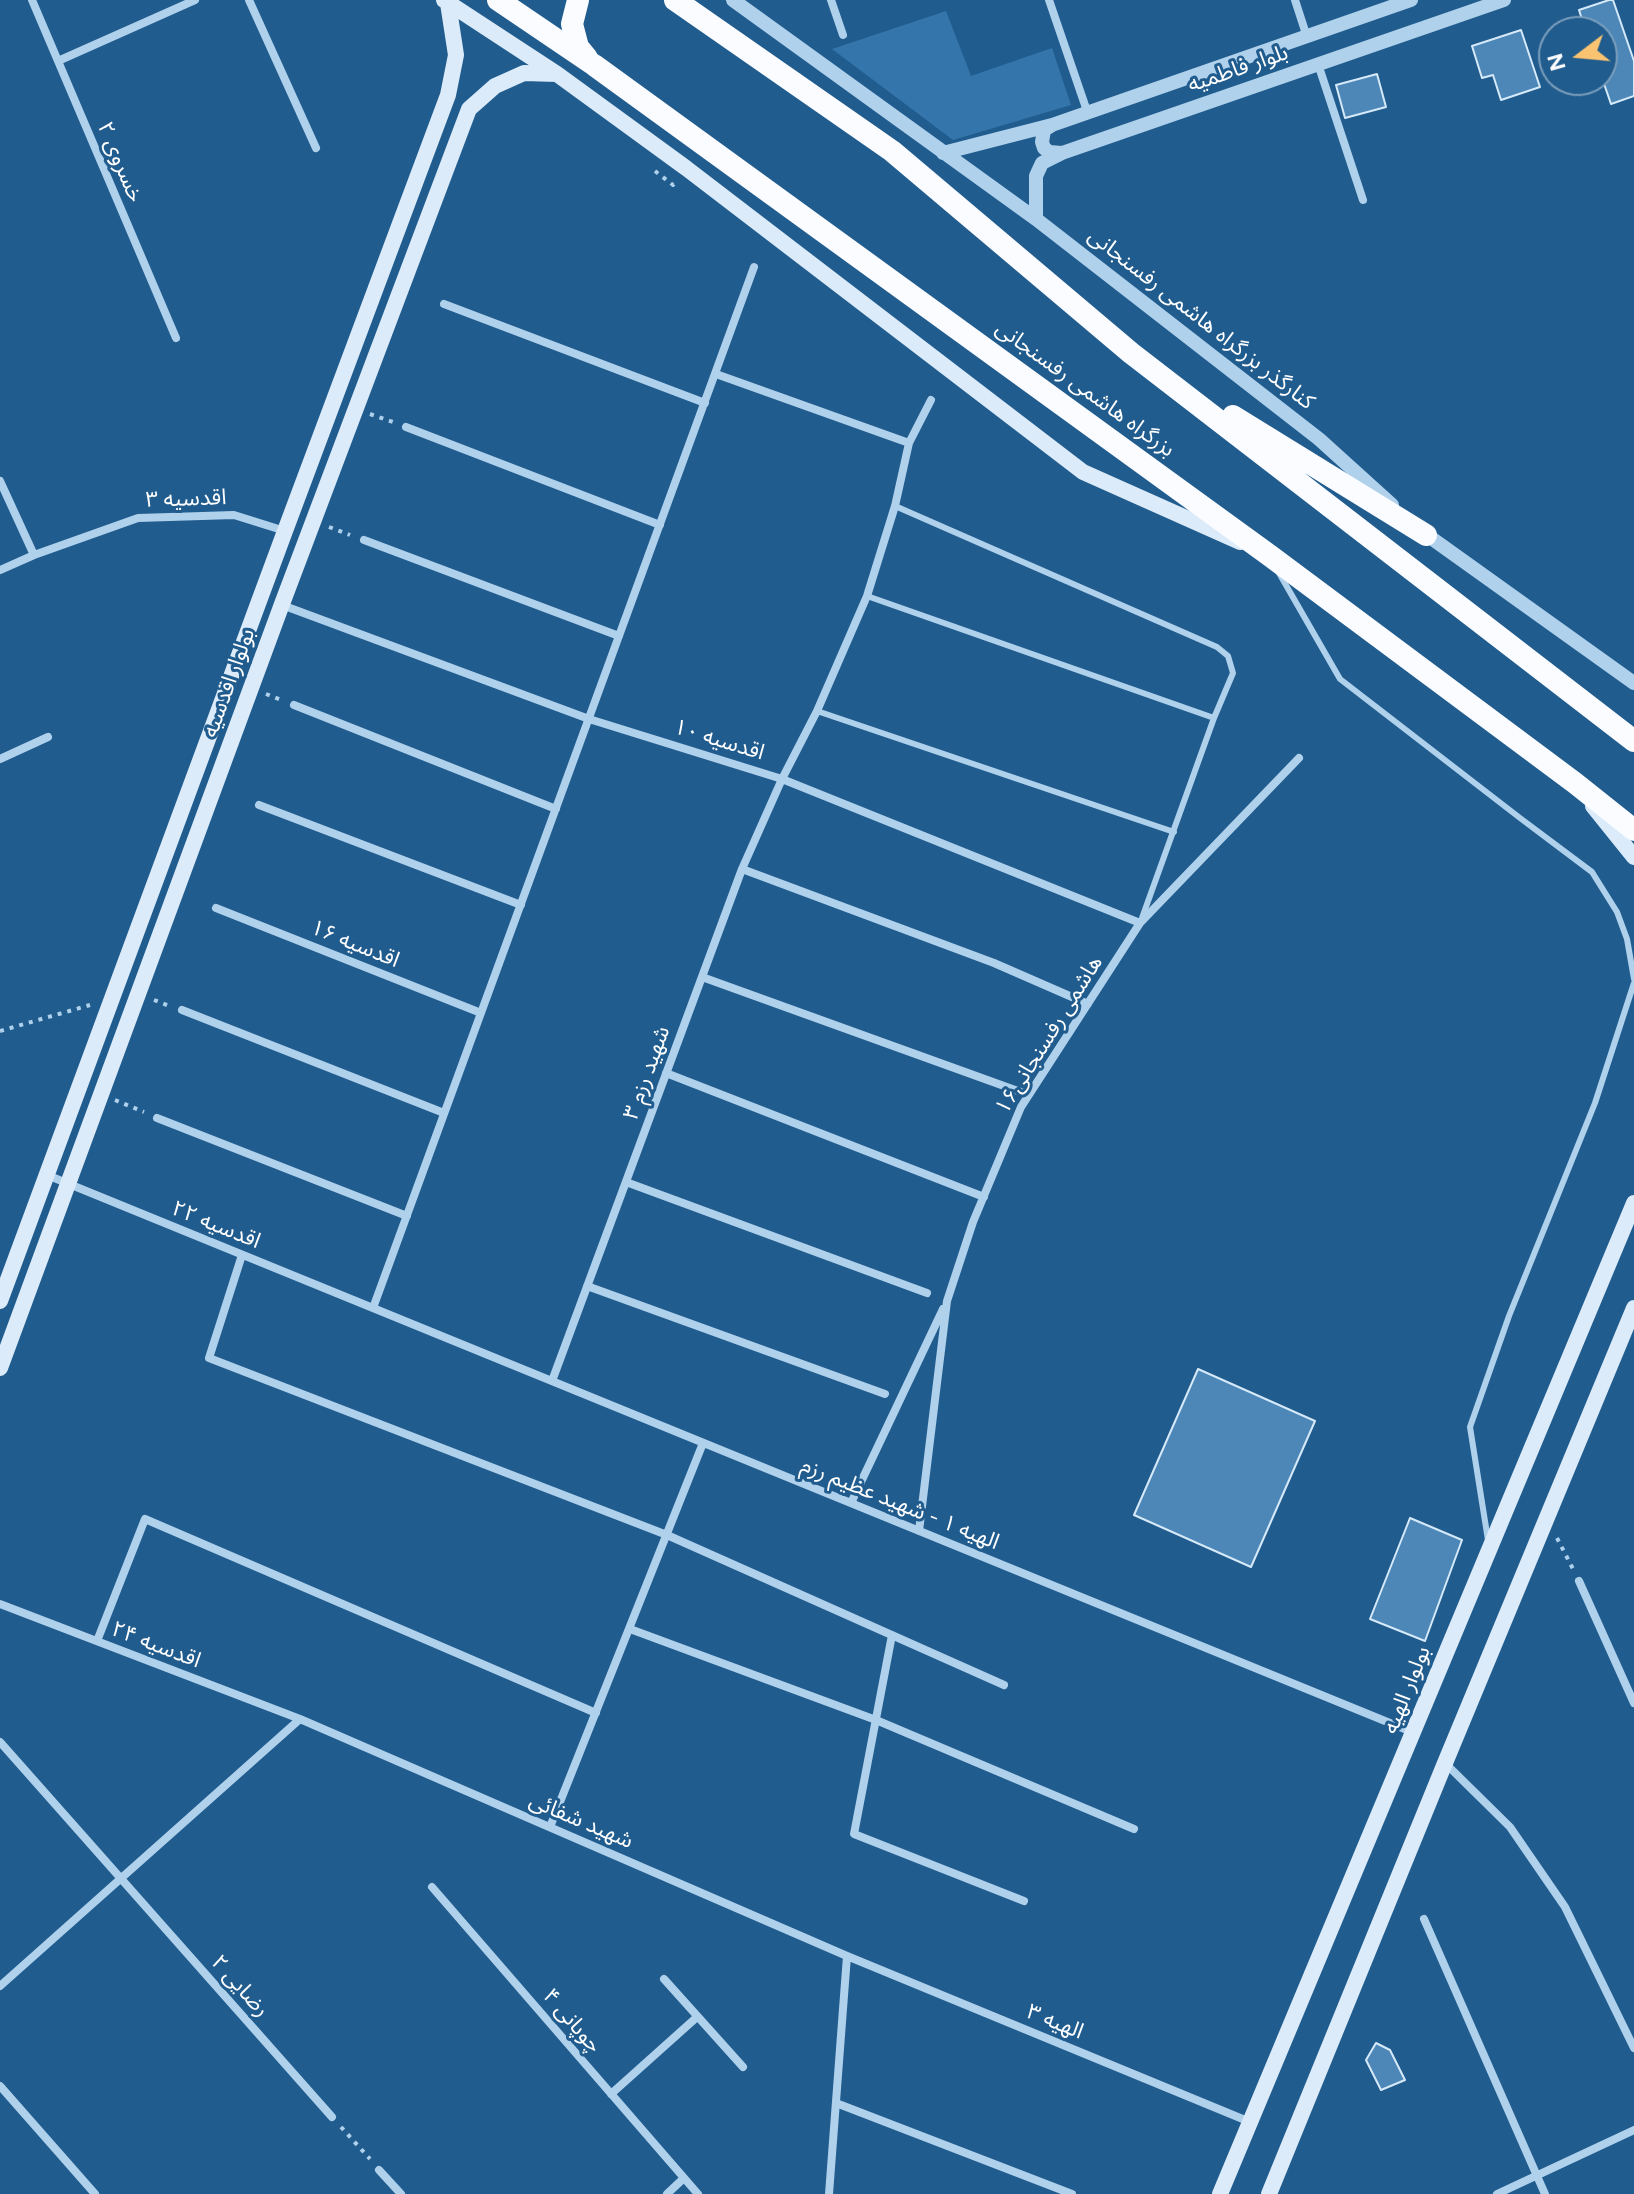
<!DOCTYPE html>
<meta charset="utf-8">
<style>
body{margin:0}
#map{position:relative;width:1634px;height:2194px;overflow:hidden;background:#215c8e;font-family:Figtree,sans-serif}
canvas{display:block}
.north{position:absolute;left:1538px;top:16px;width:80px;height:80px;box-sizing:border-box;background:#215c8e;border:2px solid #7a9dbb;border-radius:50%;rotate:254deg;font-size:22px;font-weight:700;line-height:32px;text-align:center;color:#fff}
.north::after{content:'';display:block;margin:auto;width:28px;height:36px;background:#f9c371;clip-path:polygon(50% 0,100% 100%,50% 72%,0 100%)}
</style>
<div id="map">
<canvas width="1634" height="2194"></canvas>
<div class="north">N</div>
</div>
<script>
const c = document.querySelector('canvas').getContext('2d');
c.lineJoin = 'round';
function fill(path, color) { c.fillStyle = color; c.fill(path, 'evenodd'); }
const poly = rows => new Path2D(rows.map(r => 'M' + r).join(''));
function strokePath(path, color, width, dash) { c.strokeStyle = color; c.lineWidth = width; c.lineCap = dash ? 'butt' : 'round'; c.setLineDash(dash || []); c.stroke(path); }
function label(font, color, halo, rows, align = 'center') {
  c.font = font + ' Figtree,"Noto Sans Arabic",sans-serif'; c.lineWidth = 6; c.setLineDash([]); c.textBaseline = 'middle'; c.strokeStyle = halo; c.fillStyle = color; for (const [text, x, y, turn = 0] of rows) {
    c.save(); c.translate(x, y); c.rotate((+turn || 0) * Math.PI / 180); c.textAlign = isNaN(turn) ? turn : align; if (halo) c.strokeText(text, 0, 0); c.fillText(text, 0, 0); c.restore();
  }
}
fill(poly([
 [946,11,971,76,1052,48,1071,105,953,140,832,49]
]), '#3476ab');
const building = poly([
 [1609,0,1613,0,1634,61,1634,96,1611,104,1602,78,1602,32,1586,32,1579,10,1609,0],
 [1521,30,1540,87,1501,100,1493,75,1482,78,1472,46,1521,30],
 [1377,74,1386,107,1345,118,1336,85,1377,74],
 [1198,1369,1315,1421,1251,1567,1134,1515,1198,1369],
 [1410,1518,1462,1540,1425,1641,1370,1619,1410,1518],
 [1376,2043,1390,2050,1405,2080,1381,2090,1366,2060,1376,2043]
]);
fill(building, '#4d87b7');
strokePath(building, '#d5e9f9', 2);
strokePath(poly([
 [655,171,673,185,675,183],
 [370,414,396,423],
 [329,527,350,535],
 [266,694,284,701],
 [154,1000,172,1007],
 [0,1031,90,1005],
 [115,1100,144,1112],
 [1557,1538,1573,1569],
 [341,2127,370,2159]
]), '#afd1ec', 4, [4, 6]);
strokePath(poly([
 [895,506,1217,647,1228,656,1233,673,1214,718,1142,918],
 [1279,573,1340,679,1520,818,1592,872,1617,912,1627,939,1634,979],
 [867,596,1214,718],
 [817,711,1174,832],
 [1488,1540,1470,1427,1509,1316,1595,1103,1634,983]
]), '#afd1ec', 6);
strokePath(poly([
 [32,0,176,338],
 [249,0,316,148],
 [831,0,843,35],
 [1049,0,1087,111],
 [1295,0,1307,37],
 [58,61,195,0],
 [1318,64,1363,200],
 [444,304,705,403],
 [716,374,909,443],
 [406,427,660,525],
 [0,481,34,555],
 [364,540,619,636],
 [0,570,34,555,138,518,234,515,285,531],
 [282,605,589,719,782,779,1140,923],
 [294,705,556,809],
 [0,759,48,737],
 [259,805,521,905],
 [742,869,994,963,1088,1004],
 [216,908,481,1013],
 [702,977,1029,1095],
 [182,1010,444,1113],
 [666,1073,984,1197],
 [157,1118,407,1216],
 [47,1175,1412,1732],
 [626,1182,927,1293],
 [242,1255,209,1358,667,1535,1004,1685],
 [587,1286,885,1394],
 [373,1308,754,267],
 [552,1381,742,869,782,779,817,711,867,596,895,506,909,443,931,400],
 [851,1503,943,1309],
 [919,1531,947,1301,973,1222,1021,1107,1140,923,1299,758],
 [1579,1581,1634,1703],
 [0,1604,300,1719,847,1956,1250,2122],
 [630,1629,876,1720,1134,1829],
 [892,1635,854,1834,1024,1901],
 [97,1641,145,1519,596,1713],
 [0,1742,332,2117],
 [1445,1763,1510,1827,1565,1907,1634,2048],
 [550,1827,703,1443],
 [432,1887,698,2194],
 [1424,1919,1545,2194],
 [664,1979,743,2067],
 [0,1986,300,1719],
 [0,2086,95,2194],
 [611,2094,697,2017],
 [836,2103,1072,2194],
 [379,2170,401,2194],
 [667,2194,684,2178],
 [829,2194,847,1956],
 [1497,2194,1634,2130]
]), '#afd1ec', 8);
strokePath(poly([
 [733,0,1036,219,1319,439,1392,505],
 [1052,125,1044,130,1042,142,1044,148,1049,152,1062,153],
 [943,153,1052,125,1411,0],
 [1036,219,1036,176,1042,163,1062,153,1504,0],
 [1420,530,1634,683]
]), '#afd1ec', 14);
strokePath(poly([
 [444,0,557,74,686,168,1083,472,1240,542],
 [1593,806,1634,857],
 [0,1301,285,531,448,95,456,55,448,3],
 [0,1368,282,604,469,109,495,86,524,73,557,74],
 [1220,2194,1634,1203],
 [1269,2194,1445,1763,1634,1308]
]), '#dbebf9', 16);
strokePath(poly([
 [498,0,594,65,1269,555,1575,783,1634,830],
 [578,0,572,24,578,47,587,58],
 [675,0,892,151,1131,353,1634,741],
 [1233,416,1426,535]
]), '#fafcff', 22);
label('22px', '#fff', '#215c8e', [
 ["بلوار فاطمیه",1238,69,-19],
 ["خسروی ۲",120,162,67],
 ["کنارگذر بزرگراه هاشمی رفسنجانی",1201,319,38],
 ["بزرگراه هاشمی رفسنجانی",1085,389,36],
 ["اقدسیه ۳",186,499,-2],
 ["بولوار اقدسیه",229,683,-70],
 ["اقدسیه ۱۰",719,740,17],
 ["اقدسیه ۱۶",355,944,22],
 ["هاشمی رفسنجانی۱۶",1049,1035,-58],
 ["شهید رزم ۳",647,1073,-70],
 ["اقدسیه ۲۲",216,1225,22],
 ["الهیه ۱ - شهید عظیم رزم",900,1504,22],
 ["اقدسیه ۲۴",156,1645,21],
 ["بولوار الهیه",1407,1690,-68],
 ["شهید شفائی",581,1821,23],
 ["رضایی ۲",240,1986,48],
 ["چوپانی ۴",572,2021,49],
 ["الهیه ۳",1055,2022,22]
]);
</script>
